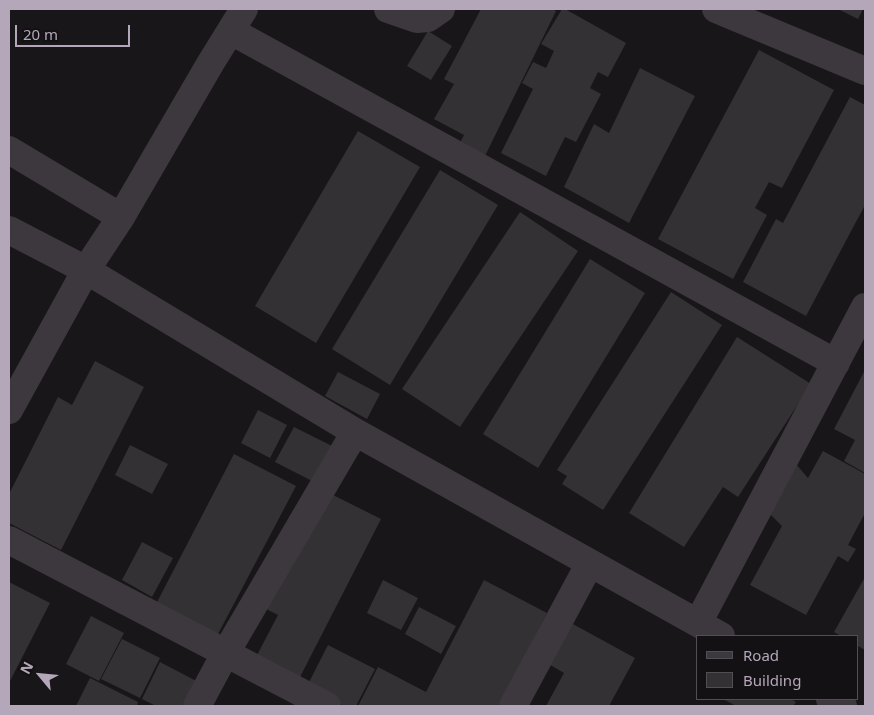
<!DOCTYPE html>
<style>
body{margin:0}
#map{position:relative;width:874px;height:715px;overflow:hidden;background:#181618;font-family:"Noto Sans",sans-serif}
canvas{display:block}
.frame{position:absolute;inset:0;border:10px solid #b4a7b9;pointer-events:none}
.legend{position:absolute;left:696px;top:635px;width:162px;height:65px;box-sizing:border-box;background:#131113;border:1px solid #534d55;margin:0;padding:6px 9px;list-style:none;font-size:15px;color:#b4a7b9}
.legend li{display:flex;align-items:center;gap:10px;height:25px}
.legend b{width:25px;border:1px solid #534d55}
.north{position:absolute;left:15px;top:650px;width:50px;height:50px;-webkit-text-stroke:4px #131113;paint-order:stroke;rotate:298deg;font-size:14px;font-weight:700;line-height:20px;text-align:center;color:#b4a7b9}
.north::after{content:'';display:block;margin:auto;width:18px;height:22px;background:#b4a7b9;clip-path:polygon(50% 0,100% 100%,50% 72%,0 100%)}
.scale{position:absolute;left:15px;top:25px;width:115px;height:22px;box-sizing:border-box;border:2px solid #b4a7b9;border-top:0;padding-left:6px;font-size:15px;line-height:18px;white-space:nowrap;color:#b4a7b9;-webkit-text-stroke:4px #131113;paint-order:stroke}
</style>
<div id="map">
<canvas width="874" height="715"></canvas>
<div class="frame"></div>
<ul class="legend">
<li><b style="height:6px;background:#3d373e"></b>Road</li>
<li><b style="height:14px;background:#343134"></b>Building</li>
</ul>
<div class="north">N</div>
<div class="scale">20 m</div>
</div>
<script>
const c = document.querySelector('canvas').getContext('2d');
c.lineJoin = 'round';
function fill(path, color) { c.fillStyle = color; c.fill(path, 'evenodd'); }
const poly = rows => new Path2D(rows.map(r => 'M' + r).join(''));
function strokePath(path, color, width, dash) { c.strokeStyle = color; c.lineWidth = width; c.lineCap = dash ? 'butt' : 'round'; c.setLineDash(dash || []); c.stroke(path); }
fill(poly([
 [481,9,552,9,556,11,485,156,460,143,464,135,434,119,454,84,444,79],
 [562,9,565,9,626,43,608,77,598,72,590,88,601,94,576,142,565,137,546,176,501,153,533,89,522,83,533,62,546,68,554,51,541,44],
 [838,9,863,9,858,19],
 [428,31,452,46,431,80,407,66],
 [759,50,834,90,782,188,769,182,755,208,767,215,733,279,658,239],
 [640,68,695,96,629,223,564,187,594,124,609,133],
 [850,97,865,105,865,205,806,316,743,282,776,219,783,223],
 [358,131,420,167,316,343,255,306],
 [440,170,498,205,390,385,332,349],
 [520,212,578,251,460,427,402,389],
 [590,259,645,293,538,468,483,434],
 [671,292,722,325,603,510,562,484,567,476,557,470],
 [737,337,811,384,738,497,723,487,684,547,629,513],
 [95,361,144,387,61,550,9,523,9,494,58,397,72,405],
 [865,370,865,473,844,461,855,440,834,429],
 [338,372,380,394,367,419,325,396],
 [258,410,287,425,270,458,241,443],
 [294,427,334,447,316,483,275,462],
 [130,445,168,464,152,494,115,475],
 [823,451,865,474,865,513,848,545,856,549,848,562,838,556,806,615,750,585,782,526,769,513,795,463,808,478],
 [234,454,296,486,217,636,156,604],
 [325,491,381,519,299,679,256,657,278,615,264,608],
 [142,542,173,558,152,597,122,580],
 [865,577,865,650,858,646,858,636,841,636,834,632],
 [383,580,418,598,401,630,367,613],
 [484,580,547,613,499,706,358,706,378,667,426,692],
 [9,582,50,603,9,683],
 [419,607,456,626,441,654,405,634],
 [91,616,124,633,99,681,66,664],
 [562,618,635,658,609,706,546,706,564,673,540,659],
 [122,639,160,658,140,698,101,679],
 [328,645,375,669,356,706,344,706,307,686],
 [160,662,202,684,190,706,156,706,142,699],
 [90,678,138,702,137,706,76,706],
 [723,699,791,699,796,702,793,706,736,706]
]), '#343134');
strokePath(poly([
 [388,9,417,19,428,18,441,9],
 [716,9,865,71],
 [231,31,836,363],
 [9,150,121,217],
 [9,230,86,270,121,217,210,64,244,9],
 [9,410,86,270,355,432,721,636],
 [9,540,327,706],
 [698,623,865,307],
 [830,699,843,706],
 [197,706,225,654,355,432],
 [513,706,590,563]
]), '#3d373e', 28);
</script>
